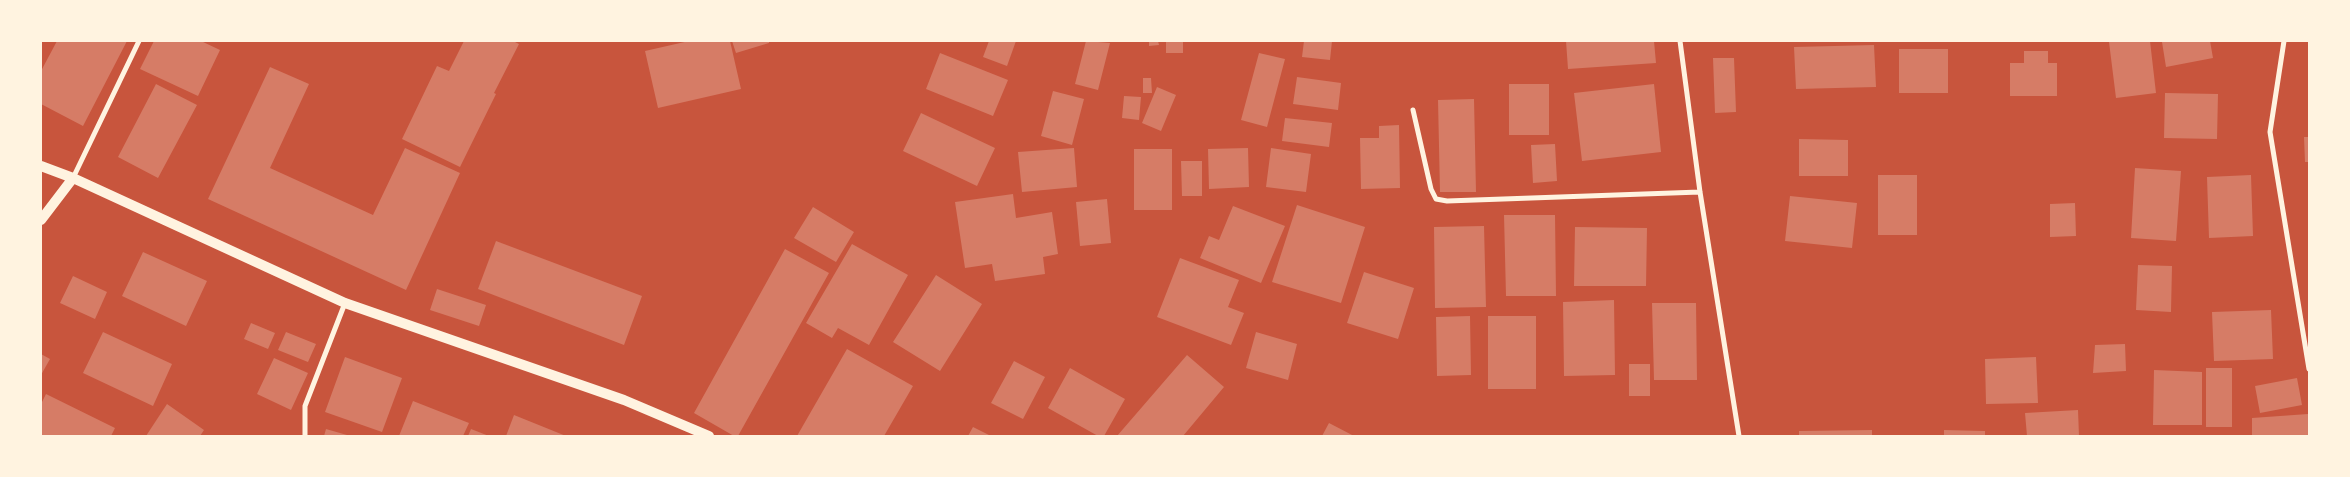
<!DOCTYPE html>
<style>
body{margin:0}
#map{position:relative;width:2350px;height:477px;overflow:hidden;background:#c8553d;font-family:Literata,serif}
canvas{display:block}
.frame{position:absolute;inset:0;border:42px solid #fff3e0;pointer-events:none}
</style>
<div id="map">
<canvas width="2350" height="477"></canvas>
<div class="frame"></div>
</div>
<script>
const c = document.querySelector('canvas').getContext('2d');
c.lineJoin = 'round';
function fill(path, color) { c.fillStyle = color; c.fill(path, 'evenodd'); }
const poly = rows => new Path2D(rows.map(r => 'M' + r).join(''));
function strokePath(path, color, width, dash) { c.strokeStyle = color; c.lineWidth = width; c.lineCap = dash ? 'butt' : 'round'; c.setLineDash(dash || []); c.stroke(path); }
fill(poly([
 [57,41,127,41,83,126,41,104,41,71],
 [154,41,201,41,220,50,198,96,140,69],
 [464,41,513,41,519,44,494,93,496,94,460,167,402,139,437,66,449,71],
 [689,41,730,41,741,89,658,108,645,51],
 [732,41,769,41,769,43,736,53],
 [989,41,1016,41,1007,66,983,57],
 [1086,41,1110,43,1098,90,1075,84],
 [1149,41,1158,41,1159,45,1149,46],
 [1166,41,1183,41,1183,53,1166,53],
 [1304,41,1332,41,1330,60,1302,57],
 [1566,41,1654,41,1656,63,1568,69],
 [2114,41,2150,41,2156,93,2116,98,2109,42],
 [2168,41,2210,41,2213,58,2166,67,2162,42],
 [1874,45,1876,87,1796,89,1794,47],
 [1899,49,1948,49,1948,93,1899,93],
 [2024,51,2048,51,2048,63,2057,63,2057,96,2010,96,2010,63,2024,63],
 [940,53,1008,80,993,116,926,89],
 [1259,53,1285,59,1267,127,1241,120],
 [1713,58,1734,58,1736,112,1715,113],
 [270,67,309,84,270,168,373,215,405,148,460,173,406,290,208,199],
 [1297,77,1341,83,1338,110,1293,104],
 [1143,78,1151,78,1152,93,1143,93],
 [156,84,197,105,158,178,118,157],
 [1509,84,1549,84,1549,135,1509,135],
 [1654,84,1661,152,1582,161,1574,93],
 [1157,87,1176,95,1161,131,1142,123],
 [1053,91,1084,99,1072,145,1041,136],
 [2165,93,2218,94,2217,139,2164,138],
 [1124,96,1141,97,1139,120,1122,118],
 [1474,99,1476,192,1440,192,1438,100],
 [921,113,995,148,977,186,903,151],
 [1285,118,1332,123,1329,147,1282,141],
 [1399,125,1400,188,1361,189,1360,138,1379,138,1379,126],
 [2304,137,2309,137,2309,162,2305,162],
 [1799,139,1848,140,1848,176,1799,176],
 [1555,144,1557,181,1533,183,1531,145],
 [1074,148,1077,187,1022,192,1018,152],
 [1248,148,1249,187,1209,189,1208,149],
 [1271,148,1311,154,1306,192,1266,187],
 [1134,149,1172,149,1172,210,1134,210],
 [1181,161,1202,161,1202,196,1182,196],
 [2135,168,2181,171,2176,241,2131,238],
 [1878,175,1917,175,1917,235,1878,235],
 [2251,175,2253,236,2209,238,2207,177],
 [1013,194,1016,218,1052,212,1058,254,1043,257,1045,274,995,281,992,264,965,268,955,202],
 [1790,196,1857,203,1852,248,1785,241],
 [1107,199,1111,243,1080,246,1076,202],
 [2075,203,2076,236,2050,237,2050,204],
 [1297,205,1365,227,1341,303,1272,282],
 [1233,206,1285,226,1261,283,1200,258,1209,236,1219,240],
 [813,207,854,232,836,262,794,238],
 [1504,215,1555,215,1556,296,1506,296],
 [1484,226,1486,307,1435,308,1434,227],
 [1575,227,1647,228,1646,286,1574,286],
 [496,241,642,296,624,345,478,289],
 [852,244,908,275,869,345,838,328,832,338,806,323],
 [785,249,829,273,738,436,734,436,694,413],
 [143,252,207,281,186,326,122,296],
 [1180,258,1239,280,1228,307,1244,313,1231,345,1157,317],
 [2138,265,2172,266,2171,312,2136,310],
 [1364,272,1414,288,1398,339,1347,323],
 [936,275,982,304,940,371,893,342],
 [73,276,107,292,95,319,60,303],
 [437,289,486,305,479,326,430,310],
 [1614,300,1615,375,1564,376,1563,302],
 [1652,303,1696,303,1697,380,1654,380],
 [2271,310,2273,359,2214,361,2212,312],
 [1470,316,1471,375,1437,376,1436,317],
 [1488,316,1536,316,1536,389,1488,389],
 [251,323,275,333,268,349,244,339],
 [103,332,172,364,153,406,83,373],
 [286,332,316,344,308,362,278,350],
 [1256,332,1297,344,1288,380,1246,368],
 [2125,344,2126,371,2093,373,2095,345],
 [847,349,913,386,884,436,797,436],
 [41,354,50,359,41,375],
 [1187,355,1224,387,1183,436,1117,436],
 [345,357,402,378,382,432,325,412],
 [2036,357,2038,403,1986,404,1985,359],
 [274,358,308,373,291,410,257,394],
 [1014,361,1045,377,1023,419,991,403],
 [1629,364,1650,364,1650,396,1629,396],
 [1070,368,1125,399,1104,436,1098,436,1048,408],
 [2206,368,2232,368,2232,427,2206,427],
 [2154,370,2202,372,2202,425,2153,425],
 [2297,378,2302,405,2260,413,2255,386],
 [46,394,115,428,111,436,41,436,41,404],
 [413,401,469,423,463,436,399,436],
 [167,404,204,430,200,436,146,436],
 [2078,410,2079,436,2027,436,2025,413],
 [2308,414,2308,436,2252,436,2252,418],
 [514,415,566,436,506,436],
 [1329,423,1354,436,1322,436],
 [973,427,991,436,968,436],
 [326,429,347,435,347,436,324,436],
 [471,429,489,436,468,436],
 [1872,430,1872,436,1799,436,1799,431],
 [1944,430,1985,431,1985,436,1944,436]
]), '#d67c66');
strokePath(poly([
 [1680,41,1700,192,1739,436],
 [2284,41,2270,132,2309,369],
 [1413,110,1431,189,1436,199,1447,201,1700,192],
 [73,178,139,41],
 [305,436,305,406,345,303]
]), '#fff3e0', 5);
strokePath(poly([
 [41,166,73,178,345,303,624,400,709,436],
 [41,220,73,178]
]), '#fff3e0', 10);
</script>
